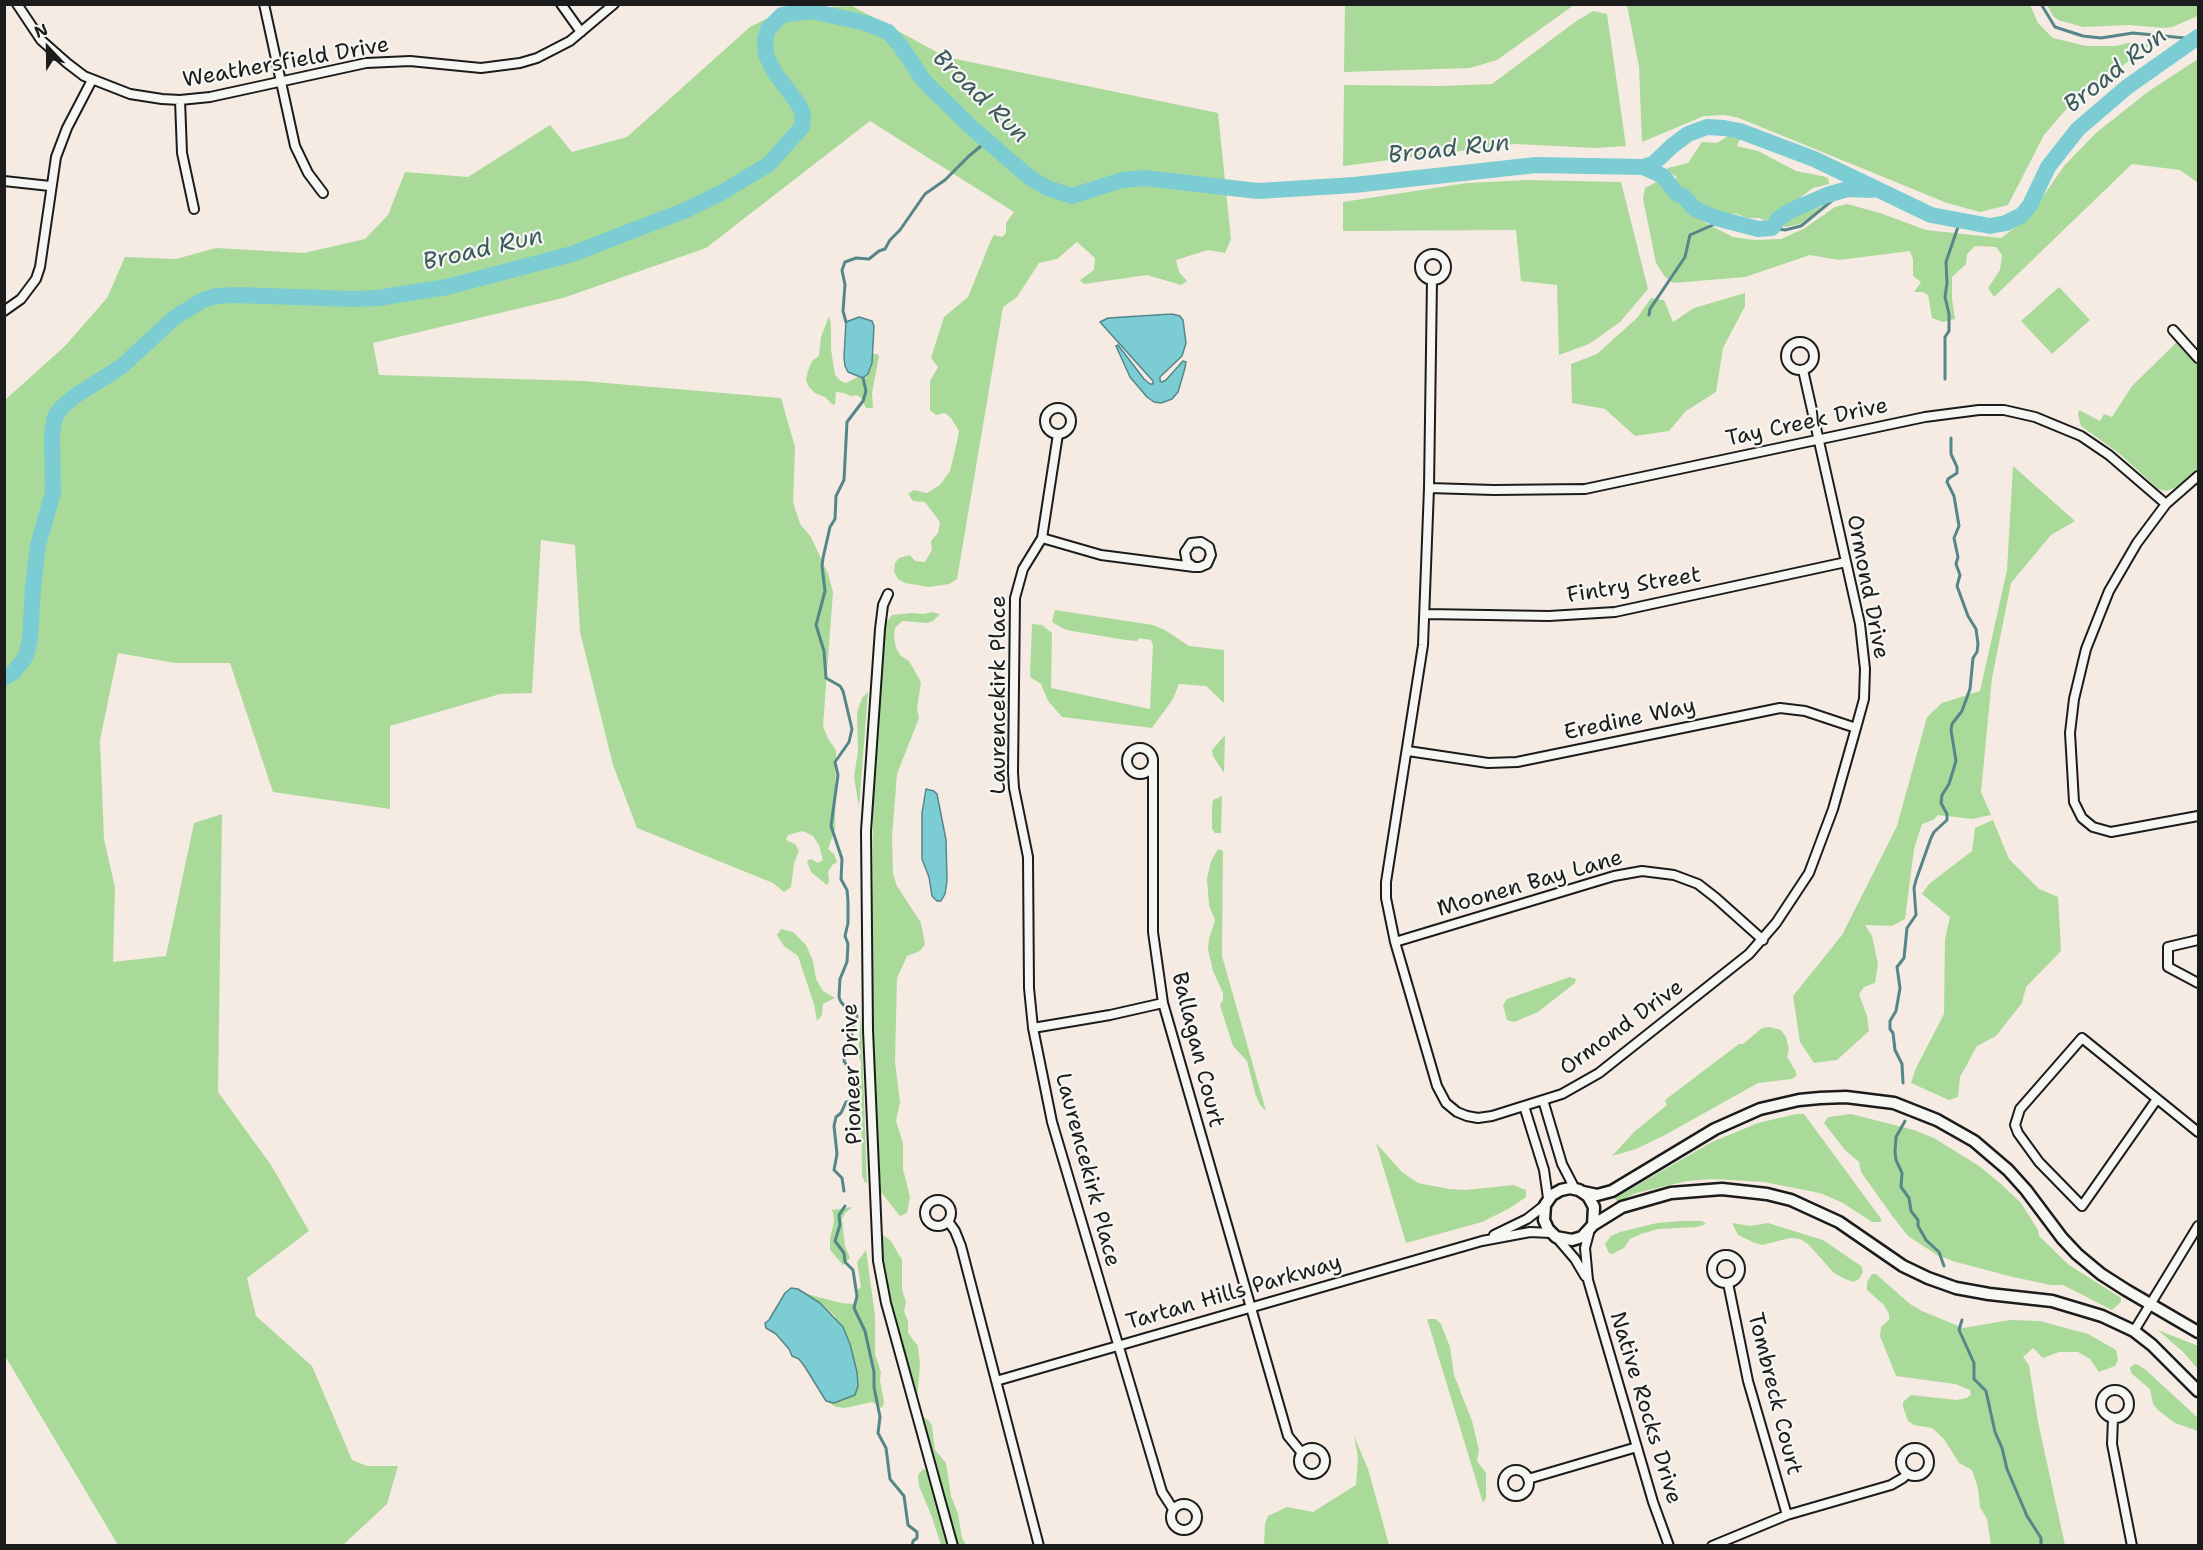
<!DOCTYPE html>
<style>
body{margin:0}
#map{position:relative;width:2203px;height:1550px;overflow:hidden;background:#f5ebe2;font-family:"Shantell Sans",sans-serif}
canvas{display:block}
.frame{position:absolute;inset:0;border:6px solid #1c1c1c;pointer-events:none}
.north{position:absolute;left:18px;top:18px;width:60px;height:60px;-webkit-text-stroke:4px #f6f6f2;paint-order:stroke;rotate:338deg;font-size:16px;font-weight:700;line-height:24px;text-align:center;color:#1c1c1c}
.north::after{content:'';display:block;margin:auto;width:21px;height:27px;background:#1c1c1c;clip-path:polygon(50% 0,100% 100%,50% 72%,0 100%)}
</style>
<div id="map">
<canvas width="2203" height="1550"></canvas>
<div class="frame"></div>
<div class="north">N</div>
</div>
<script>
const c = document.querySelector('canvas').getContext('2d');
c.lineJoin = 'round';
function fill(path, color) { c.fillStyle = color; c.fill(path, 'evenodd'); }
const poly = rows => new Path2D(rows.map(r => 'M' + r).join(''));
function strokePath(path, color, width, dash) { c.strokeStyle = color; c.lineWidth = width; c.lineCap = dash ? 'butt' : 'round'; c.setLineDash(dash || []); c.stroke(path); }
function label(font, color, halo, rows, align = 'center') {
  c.font = font + ' "Shantell Sans",sans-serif'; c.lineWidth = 4.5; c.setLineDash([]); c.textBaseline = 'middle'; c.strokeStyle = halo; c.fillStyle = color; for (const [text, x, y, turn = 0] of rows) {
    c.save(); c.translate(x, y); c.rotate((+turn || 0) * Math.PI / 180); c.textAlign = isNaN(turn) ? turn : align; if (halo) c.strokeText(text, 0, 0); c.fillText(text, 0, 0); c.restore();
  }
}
fill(poly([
 [1345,5,1345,4,1574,5,1497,60,1470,68,1344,72],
 [1627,5,2030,5,2038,23,2053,38,2086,46,2116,46,2132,42,2150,45,2069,106,2044,135,2008,205,1980,212,1947,203,1739,118,1725,115,1704,116,1642,142,1639,67],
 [2047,5,2198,5,2198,16,2172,27,2165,28,2130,25,2083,27,2058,20,2053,16],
 [852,6,946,57,1218,113,1231,239,1225,253,1208,250,1176,260,1179,272,1187,281,1181,285,1147,275,1084,284,1080,280,1094,270,1095,258,1077,242,1057,259,1039,263,1017,297,1003,307,957,579,949,584,929,587,905,583,898,579,894,571,895,563,899,558,910,555,915,561,925,562,932,550,931,541,938,533,940,522,925,502,913,501,908,494,914,490,927,493,940,485,950,471,957,442,959,431,951,418,945,413,936,415,930,410,930,381,938,367,931,358,944,317,968,297,991,240,994,235,1002,237,1006,233,1006,223,1014,212,870,121,706,248,563,298,373,343,379,375,583,381,781,398,795,447,793,502,800,524,811,537,828,574,833,592,823,726,828,739,836,750,835,829,828,849,834,854,837,862,832,865,828,872,829,882,827,885,811,872,807,861,811,859,818,863,823,860,819,845,813,836,803,831,788,835,786,840,795,844,799,851,794,863,791,887,784,892,773,883,637,828,613,765,580,632,575,545,541,540,532,693,500,694,390,726,390,809,273,792,230,663,175,663,118,653,100,740,104,839,115,888,113,962,166,956,194,823,222,814,218,1092,271,1165,309,1231,247,1278,256,1316,312,1366,352,1460,367,1466,398,1466,387,1504,343,1545,118,1545,5,1356,5,400,65,346,107,298,125,257,176,259,216,248,304,253,365,239,388,215,405,172,468,177,550,125,572,152,627,137,750,27,785,9],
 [1593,11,1607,14,1626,146,1596,148,1515,144,1343,166,1344,85,1440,86,1492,84,1575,22],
 [2198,59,2198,183,2180,170,2132,164,1994,297,1988,288,2000,270,2002,255,1996,247,1975,246,1967,254,1966,264,1952,277,1952,299,1955,319,1943,322,1932,318,1928,295,1923,292,1914,292,1921,282,1913,276,1913,259,1910,251,1839,260,1810,255,1745,277,1673,283,1665,277,1656,263,1643,199,1645,188,1658,181,1669,193,1679,198,1692,212,1704,222,1733,237,1754,240,1781,239,1805,228,1835,207,1847,204,1880,213,1926,230,2001,238,2028,218,2064,166,2097,132,2149,91],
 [1728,136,1740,139,1737,146,1758,151,1796,171,1822,176,1828,178,1829,184,1813,188,1770,220,1766,221,1759,218,1747,218,1737,214,1712,212,1692,204,1677,185,1676,176,1667,173,1668,168,1688,163,1702,142,1717,143],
 [1527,180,1621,182,1648,289,1620,322,1589,344,1559,355,1557,285,1521,281,1516,230,1343,231,1343,202,1467,183],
 [1822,207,1800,224,1785,227,1782,225,1785,220,1796,213],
 [2059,287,2090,320,2052,354,2021,321],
 [1745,293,1745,306,1723,348,1716,392,1686,411,1669,431,1635,436,1605,409,1572,403,1571,364,1597,354,1637,318,1651,298,1664,300,1673,322,1694,308],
 [829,316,831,324,831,349,835,375,841,381,846,383,858,377,866,378,871,369,872,354,877,354,879,356,872,393,873,408,866,408,861,398,857,395,850,396,844,393,836,392,835,404,833,405,825,397,815,393,809,387,806,380,808,371,812,361,819,356,821,337],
 [2178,341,2198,364,2198,468,2177,487,2167,491,2158,489,2120,454,2081,426,2078,415,2079,410,2100,421,2104,414,2112,417,2132,386],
 [2013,466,2075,521,2051,535,2011,583,1992,678,1981,792,1991,815,1972,819,1938,815,1933,820,1922,824,1914,849,1905,919,1892,926,1865,925,1872,936,1878,964,1875,983,1864,987,1859,994,1867,1016,1869,1031,1837,1060,1814,1063,1800,1042,1793,996,1842,935,1897,826,1927,717,1942,703,1980,691,2007,570],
 [1055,610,1153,625,1165,630,1189,646,1224,650,1224,703,1206,686,1179,684,1173,699,1152,728,1062,717,1048,701,1041,684,1030,677,1032,624,1042,625,1052,633,1051,688,1150,709,1153,645,1151,640,1139,638,1137,641,1126,640,1066,630,1052,622],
 [932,612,940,614,933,621,927,623,902,621,895,628,894,638,896,648,901,656,909,661,921,682,917,709,919,718,897,774,892,838,893,874,897,886,921,923,925,944,920,951,907,956,897,978,895,1062,900,1102,896,1121,903,1143,903,1169,910,1197,907,1213,900,1216,881,1192,879,1160,872,1036,873,790,886,623,892,615,912,613,924,614],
 [868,692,859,807,854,777,858,751,857,713,862,698],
 [1225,735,1224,773,1213,756,1212,750],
 [1222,796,1221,833,1215,833,1212,829,1212,808,1213,800],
 [1993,820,2009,859,2039,889,2058,897,2061,951,2026,987,2022,1003,1996,1036,1977,1046,1960,1077,1958,1097,1949,1100,1911,1083,1916,1068,1944,1014,1945,939,1950,917,1922,894,1929,884,1972,851,1975,828],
 [1218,849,1223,851,1222,956,1266,1111,1260,1105,1255,1093,1247,1061,1233,1046,1220,1005,1223,1000,1223,993,1213,971,1208,949,1209,939,1215,920,1209,905,1207,879,1211,861],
 [781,929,793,932,806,945,813,961,816,979,823,991,835,998,823,1004,822,1015,817,1021,814,1004,798,956,784,946,777,935],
 [1570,977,1576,979,1575,983,1538,1012,1514,1022,1507,1020,1503,1005,1507,999],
 [861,1014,867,1183,865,1182,862,1176,861,1062,858,1053],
 [1770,1027,1781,1030,1786,1037,1789,1050,1787,1057,1796,1072,1796,1076,1792,1079,1758,1083,1665,1135,1636,1149,1612,1156,1634,1132,1667,1105,1665,1100,1739,1044,1743,1044,1762,1028],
 [1796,1114,1804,1114,1807,1118,1882,1220,1880,1222,1872,1222,1843,1203,1820,1193,1764,1182,1712,1179,1687,1181,1636,1193,1617,1202,1615,1198,1712,1142,1758,1123],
 [1851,1114,1914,1130,1934,1138,1979,1166,2001,1184,2021,1203,2038,1230,2039,1236,2069,1265,2121,1298,2121,1302,2112,1310,2063,1285,2051,1285,2013,1277,1956,1262,1937,1255,1908,1236,1893,1217,1861,1172,1859,1162,1845,1150,1824,1123,1828,1117],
 [1376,1143,1402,1172,1418,1183,1449,1189,1466,1190,1513,1185,1526,1190,1526,1197,1510,1208,1482,1222,1406,1243],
 [853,1207,845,1213,842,1219,845,1246,850,1258,843,1265,830,1250,830,1239,834,1221,833,1212,831,1210],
 [1680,1221,1702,1221,1706,1224,1697,1227,1658,1229,1641,1234,1630,1239,1624,1248,1612,1254,1609,1253,1605,1244,1611,1236,1620,1232,1657,1223],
 [1732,1223,1750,1226,1768,1223,1823,1240,1861,1266,1863,1272,1859,1279,1853,1282,1845,1279,1834,1273,1808,1244,1800,1239,1790,1238,1762,1245,1755,1243,1738,1235],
 [882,1234,891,1241,902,1260,902,1290,906,1302,904,1311,908,1321,908,1333,918,1346,920,1364,917,1401,885,1275,882,1254],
 [866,1250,875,1316,875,1354,881,1372,880,1380,884,1402,882,1408,872,1402,845,1408,836,1407,826,1401,834,1402,835,1316,820,1303,803,1293,841,1303,855,1304,857,1300,856,1291,861,1287,857,1262],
 [1872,1274,1876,1274,1910,1304,1922,1311,1963,1328,2010,1320,2040,1321,2088,1334,2116,1350,2118,1360,2115,1366,2099,1372,2090,1359,2078,1352,2059,1352,2043,1358,2033,1348,2023,1357,2029,1365,2038,1422,2065,1545,1991,1545,1987,1519,1980,1507,1978,1488,1972,1470,1959,1463,1944,1439,1932,1428,1914,1425,1908,1421,1903,1407,1903,1402,1911,1395,1956,1400,1967,1398,1971,1394,1970,1390,1955,1384,1896,1376,1880,1336,1881,1327,1889,1320,1889,1314,1884,1305,1867,1290,1867,1282],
 [1427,1319,1436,1319,1441,1324,1450,1347,1454,1375,1472,1421,1479,1450,1477,1461,1486,1473,1486,1498,1483,1503],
 [2158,1330,2198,1346,2198,1369,2183,1352],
 [2134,1364,2138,1365,2146,1370,2198,1418,2198,1431,2175,1423,2158,1410,2153,1404,2150,1389,2131,1373,2130,1368],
 [922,1417,927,1419,932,1425,935,1450,946,1463,951,1496,958,1514,962,1538,966,1545,957,1545],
 [1354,1436,1368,1469,1389,1545,1264,1545,1265,1524,1268,1516,1287,1507,1313,1512,1356,1485,1358,1457],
 [923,1469,927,1471,947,1545,941,1545,932,1517,919,1486,918,1475]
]), '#aada9a');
const water = poly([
 [1172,314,1180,316,1183,320,1186,343,1182,356,1160,377,1160,381,1162,382,1166,380,1183,361,1186,362,1185,368,1178,392,1172,399,1161,403,1154,402,1147,397,1130,377,1116,346,1118,345,1144,379,1150,384,1153,384,1153,381,1100,322,1108,318,1172,314],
 [859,317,872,321,874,326,872,363,868,374,863,378,848,372,845,366,844,357,846,322,859,317],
 [926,789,934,791,937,794,946,840,947,881,945,894,941,901,937,901,932,896,929,877,922,859,922,813,926,789],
 [791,1288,798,1289,820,1303,843,1327,850,1344,857,1372,858,1386,855,1395,834,1403,826,1401,805,1367,799,1359,792,1356,789,1349,776,1334,766,1328,765,1323,769,1320,785,1293,791,1288]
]);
fill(water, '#7bccd3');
strokePath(water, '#55868a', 1.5);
strokePath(poly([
 [2041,4,2055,27,2083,36,2101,38,2133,33,2195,39],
 [1772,228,1785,230,1801,226,1845,190],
 [1649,315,1650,309,1685,257,1690,235,1724,220],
 [846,322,843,311,845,285,842,270,845,262,856,258,869,259,879,251,885,249,890,240,900,230,925,194,945,180,969,156,987,141],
 [1945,379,1945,337,1949,331,1949,314,1945,297,1947,283,1946,262,1960,221],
 [1903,1083,1902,1064,1895,1050,1893,1033,1890,1029,1890,1021,1896,1011,1900,988,1897,967,1904,958,1907,928,1916,915,1914,888,1916,880,1931,838,1934,832,1947,820,1947,814,1941,803,1942,795,1949,784,1956,761,1951,730,1952,724,1962,711,1970,689,1973,658,1977,652,1978,644,1976,629,1968,616,1957,586,1960,575,1956,564,1958,557,1954,538,1959,526,1954,496,1947,482,1948,479,1957,473,1957,467,1951,454,1951,438],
 [1905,1121,1896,1137,1895,1152,1896,1160,1902,1173,1901,1187,1909,1198,1911,1211,1918,1220,1918,1226,1926,1240,1939,1252,1944,1266],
 [844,1191,842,1178,834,1170,837,1154,834,1126,836,1117,841,1113,846,1102,856,1101,859,1094,859,1087,844,1061,845,1051,852,1038,852,1030,857,1017,856,1011,847,1009,841,1002,839,997,840,979,847,962,848,944,845,936,848,923,848,901,847,890,841,879,842,859,831,826,838,775,835,762,849,742,852,729,843,691,840,686,826,678,824,651,816,625,825,591,822,566,823,558,830,527,835,519,836,496,844,480,847,422,863,401,866,391,863,378],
 [845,1206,839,1215,840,1225,835,1241,844,1253,845,1262,853,1270,857,1296,854,1308,865,1331,874,1372,874,1387,880,1417,878,1433,886,1448,890,1479,904,1496,908,1525,917,1532,917,1538,913,1541,912,1546],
 [1962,1320,1959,1330,1974,1363,1974,1379,1986,1391,1995,1432,2002,1448,2007,1469,2027,1516,2041,1538,2041,1546]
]), '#55868a', 3);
strokePath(poly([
 [1643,167,1663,176,1677,194,1683,196,1695,209,1716,218,1758,229,1772,228,1779,218,1792,210,1827,195,1848,189,1871,190],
 [4,678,14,672,26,656,30,639,33,587,38,545,53,493,52,434,55,417,61,408,75,396,121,367,174,318,203,300,217,296,236,295,353,299,378,298,447,287,572,254,686,210,721,193,769,164,802,127,803,114,799,105,775,73,766,55,765,40,768,29,782,15,811,11,866,23,888,32,900,45,924,81,971,127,1029,177,1047,188,1072,196,1122,180,1145,178,1258,191,1354,185,1536,165,1643,167,1653,164,1672,146,1688,134,1707,127,1724,128,1740,131,1814,159,1931,215,1990,226,2006,223,2022,215,2030,205,2048,167,2078,129,2127,87,2198,37]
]), '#7bccd3', 16);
const street = poly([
 [17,4,41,40,67,63,84,76,130,94,162,99,180,100,210,97,366,63,410,61,481,68,520,63,537,58,570,41,614,4],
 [264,4,295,146,308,173,323,193],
 [561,4,581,32],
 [180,100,182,153,194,209],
 [4,181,50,186],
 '1420 267a13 13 0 1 1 26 0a13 13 0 1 1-26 0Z',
 [1432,280,1429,488,1423,645,1386,882,1386,898,1395,942,1437,1086,1446,1103,1457,1112,1467,1116,1478,1118,1492,1116,1562,1094,1599,1073,1749,954,1776,923,1809,873,1833,809,1856,728,1864,699,1865,669,1860,624,1803,370],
 [4,311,21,299,36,279,40,267,56,157,67,128,92,80],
 [2173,330,2198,358],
 '1786 356a14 14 0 1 1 28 0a14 14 0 1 1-28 0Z',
 '1045 421a13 13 0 1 1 26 0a13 13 0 1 1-26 0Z',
 [1058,434,1042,538,1023,569,1015,598,1013,772,1014,788,1028,857,1029,988,1033,1028,1052,1122,1162,1492,1173,1509],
 [2198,476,2166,504,2137,543,2109,591,2086,649,2074,699,2070,733,2074,802,2082,818,2093,827,2111,832,2198,816],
 [1429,488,1494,490,1585,489,1925,417,1979,410,2004,410,2035,417,2081,436,2109,455,2166,504],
 [1042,538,1101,555,1194,567,1200,567,1207,564,1211,555,1209,547,1201,542,1191,543,1185,552,1187,562,1194,567],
 [888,594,883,605,880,629,866,831,868,1030,878,1261,886,1303,953,1546],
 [1425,614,1549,616,1615,612,1846,562],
 '1127 761a13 13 0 1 1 26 0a13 13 0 1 1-26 0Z',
 [1408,751,1488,763,1517,762,1780,708,1805,711,1856,728],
 [1153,759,1153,932,1163,1003,1288,1436,1302,1453],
 [2198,940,2168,947,2168,967,2198,983],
 [1395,942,1614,876,1642,871,1674,875,1698,884,1716,898,1763,940],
 [1033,1028,1110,1015,1163,1003],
 [2157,1099,2082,1206,2039,1162,2018,1133,2015,1125,2020,1109,2082,1038,2198,1132],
 [1543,1100,1562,1164,1575,1189],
 [1524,1106,1544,1170,1548,1198],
 '925 1213a13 13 0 1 1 26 0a13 13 0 1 1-26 0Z',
 [948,1221,955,1231,961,1246,1039,1546],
 [1589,1233,1585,1248,1588,1280,1653,1502,1669,1546],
 [1494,1235,1527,1219,1545,1205],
 [1557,1238,1575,1259,1585,1276],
 '1712 1269a14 14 0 1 1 28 0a14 14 0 1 1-28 0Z',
 [1728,1283,1748,1381,1787,1515],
 [2134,1331,2198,1226],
 [996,1381,1482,1241,1530,1232,1551,1233],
 '2101 1404a14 14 0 1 1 28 0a14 14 0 1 1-28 0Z',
 [2113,1418,2112,1444,2132,1546],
 '1901 1462a14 14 0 1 1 28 0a14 14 0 1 1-28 0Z',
 '1299 1461a13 13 0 1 1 26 0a13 13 0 1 1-26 0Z',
 '1503 1483a13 13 0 1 1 26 0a13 13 0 1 1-26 0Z',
 [1528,1479,1637,1447],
 '1171 1517a13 13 0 1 1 26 0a13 13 0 1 1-26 0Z',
 [1712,1546,1787,1515,1891,1485,1903,1478,1907,1474]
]);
const secondary = poly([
 [1583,1192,1597,1195,1612,1191,1715,1129,1760,1109,1799,1100,1820,1098,1846,1097,1894,1103,1937,1120,1974,1141,2008,1170,2026,1190,2062,1238,2077,1254,2101,1274,2126,1290,2198,1332],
 [1593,1225,1594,1207,1588,1196,1579,1190,1570,1188,1561,1190,1552,1195,1545,1205,1544,1220,1548,1229,1556,1237,1572,1240,1582,1237,1593,1225,1622,1207,1671,1193,1722,1189,1767,1194,1791,1200,1839,1222,1903,1266,1928,1278,1956,1288,1989,1294,2052,1301,2102,1316,2134,1331,2152,1345,2198,1391]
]);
strokePath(street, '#1c1c1c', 12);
strokePath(secondary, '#1c1c1c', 15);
strokePath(street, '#f6f6f2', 8);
strokePath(secondary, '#f6f6f2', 10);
label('22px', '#1c1c1c', '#f6f6f2', [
 ["Weathersfield Drive",286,63,-10],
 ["Tay Creek Drive",1807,423,-12],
 ["Fintry Street",1634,586,-9],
 ["Ormond Drive",1867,587,79],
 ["Laurencekirk Place",999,695,-90],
 ["Eredine Way",1630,720,-12],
 ["Moonen Bay Lane",1530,884,-16],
 ["Ormond Drive",1622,1028,-36],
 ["Ballagan Court",1197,1050,76],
 ["Pioneer Drive",853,1074,-92],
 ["Laurencekirk Place",1087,1170,75],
 ["Tartan Hills Parkway",1234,1293,-16],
 ["Tombreck Court",1774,1394,76],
 ["Native Rocks Drive",1645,1408,73]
]);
label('italic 24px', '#3d5a5c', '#f6f6f2', [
 ["Broad Run",2116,71,-38],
 ["Broad Run",980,97,44],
 ["Broad Run",1449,150,-6],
 ["Broad Run",483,250,-13]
]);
</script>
